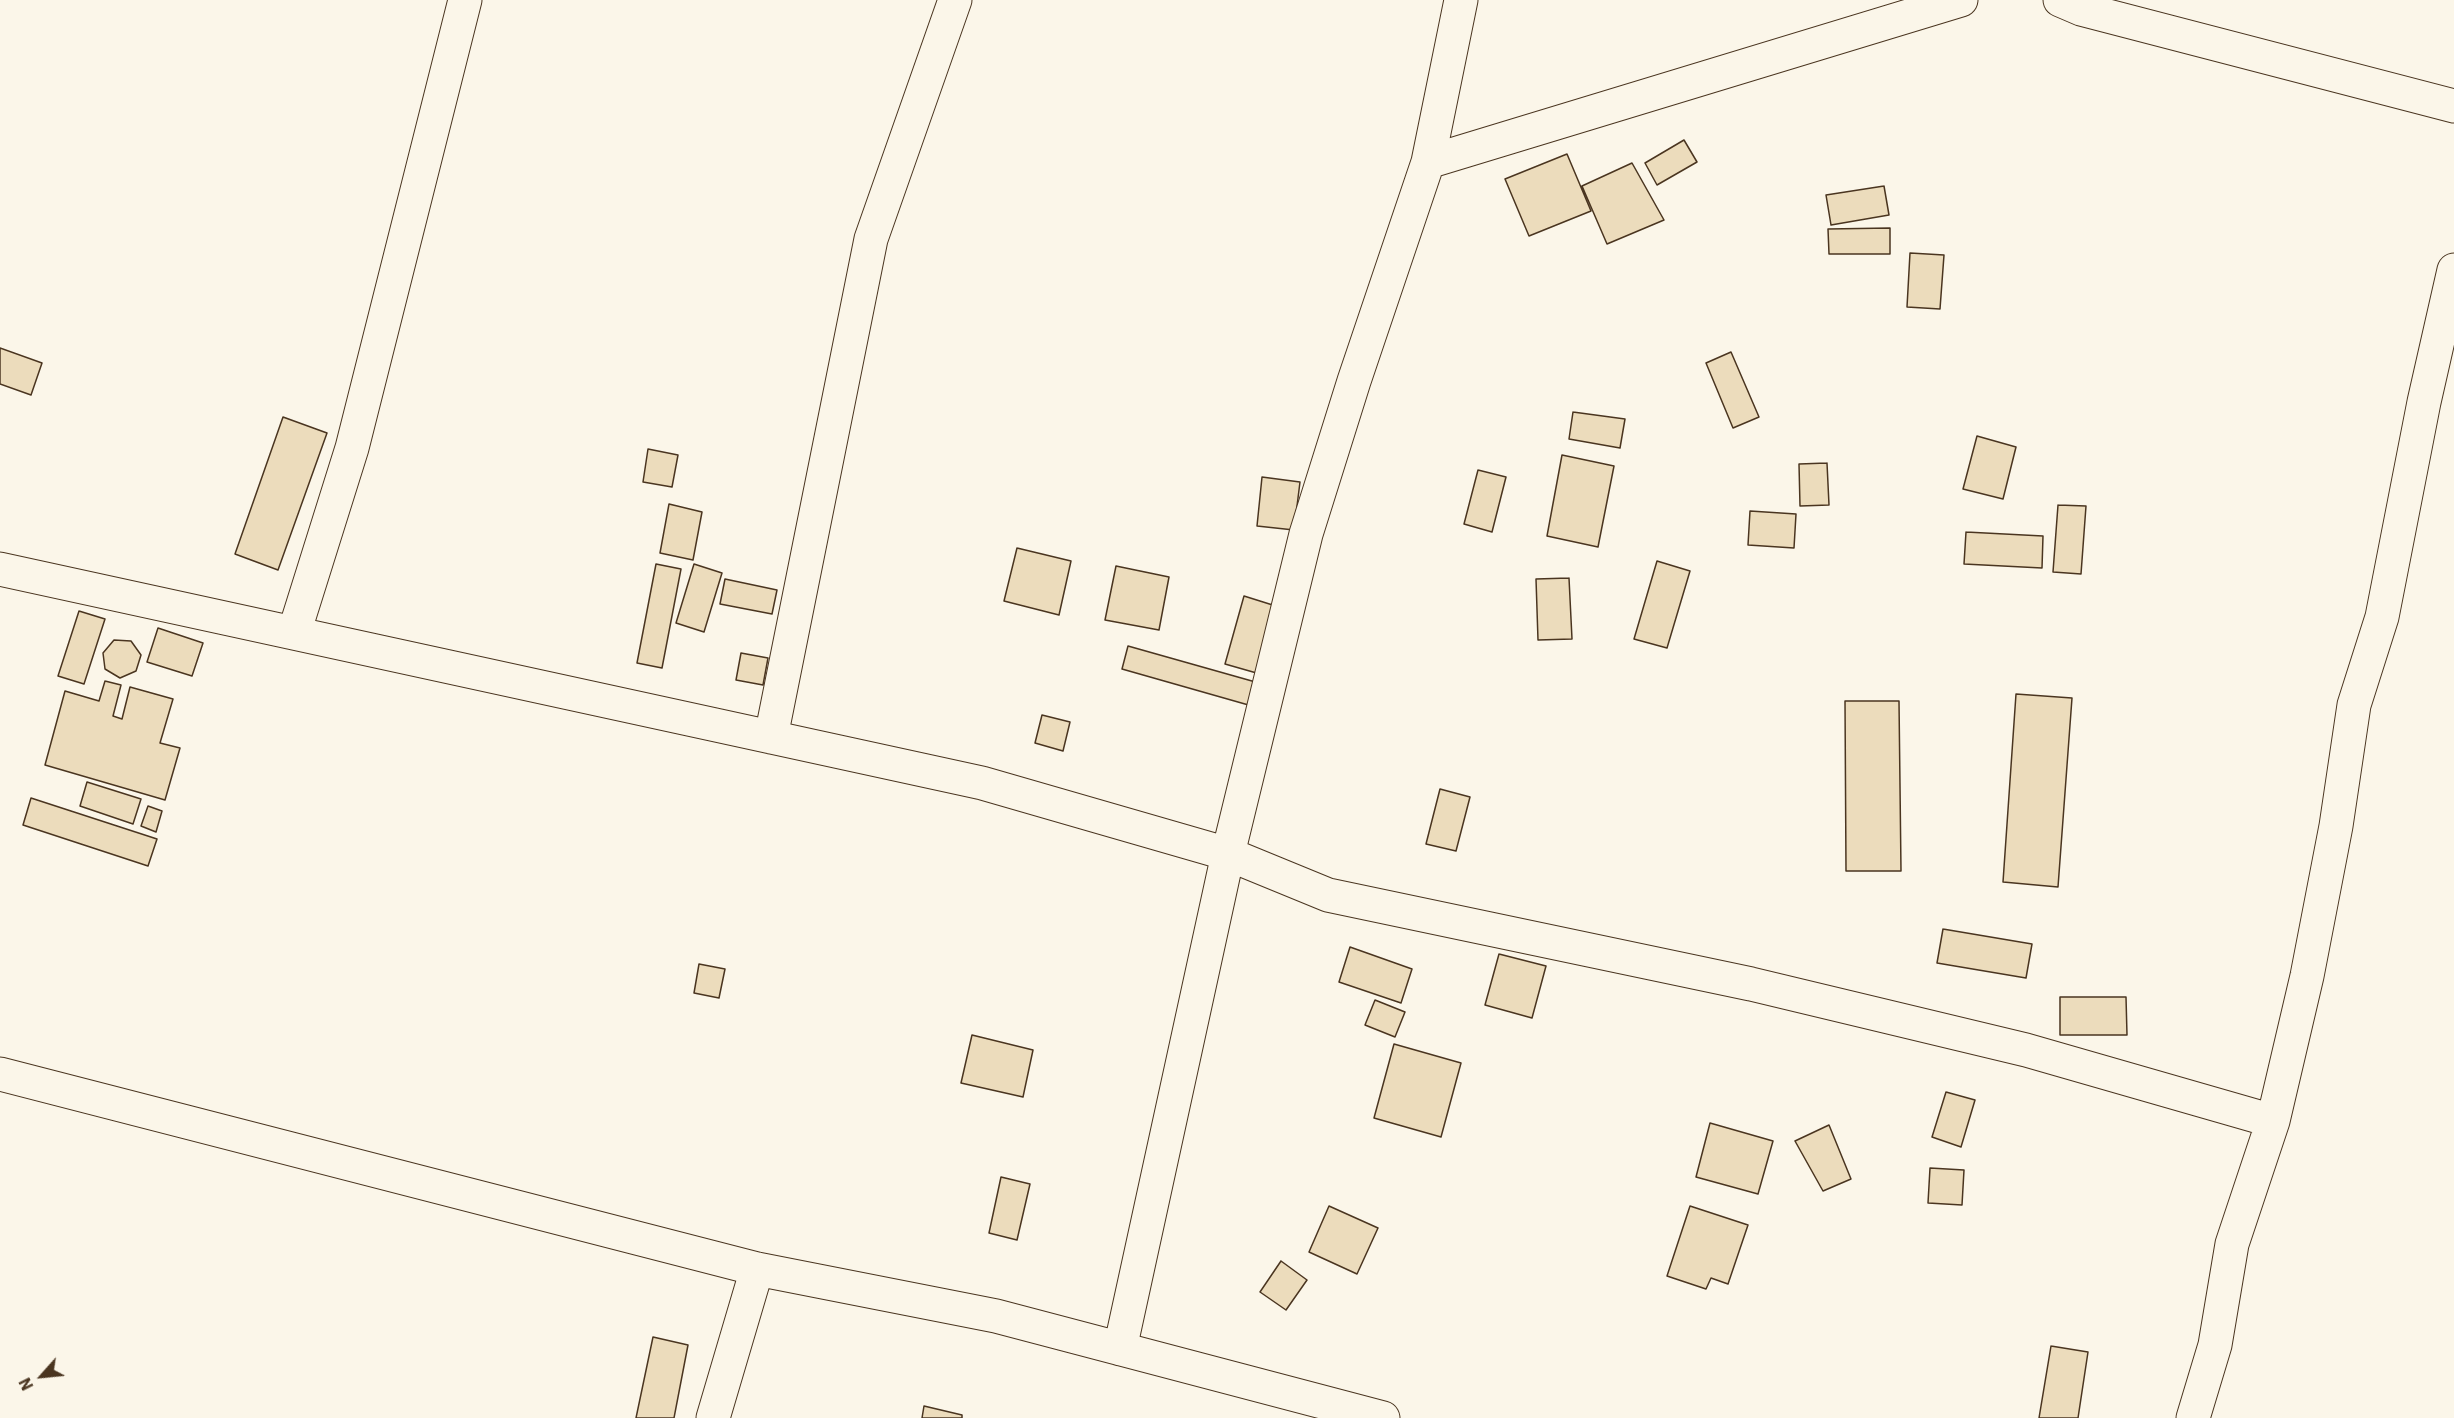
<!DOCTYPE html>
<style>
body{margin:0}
#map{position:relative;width:2454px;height:1418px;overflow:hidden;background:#fbf6e9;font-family:"IBM Plex Sans",sans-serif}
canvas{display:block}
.north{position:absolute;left:12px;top:1346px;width:60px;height:60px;-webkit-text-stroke:4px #fbf6e9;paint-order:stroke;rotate:243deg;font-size:16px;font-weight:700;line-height:24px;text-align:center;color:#4a3520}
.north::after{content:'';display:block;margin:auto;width:21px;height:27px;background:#4a3520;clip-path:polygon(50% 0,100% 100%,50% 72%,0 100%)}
</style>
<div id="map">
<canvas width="2454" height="1418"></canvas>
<div class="north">N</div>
</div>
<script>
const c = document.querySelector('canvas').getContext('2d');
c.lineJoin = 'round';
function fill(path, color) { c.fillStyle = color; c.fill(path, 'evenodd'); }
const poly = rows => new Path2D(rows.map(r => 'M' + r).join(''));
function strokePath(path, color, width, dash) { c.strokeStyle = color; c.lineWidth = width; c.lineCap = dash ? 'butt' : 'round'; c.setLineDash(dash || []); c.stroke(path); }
const building = poly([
 [1684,140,1697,162,1657,185,1645,163,1684,140],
 [1567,154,1591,211,1529,236,1505,179,1567,154],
 [1632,163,1664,220,1607,244,1582,186,1632,163],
 [1884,186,1889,215,1831,225,1826,195,1884,186],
 [1890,228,1890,254,1829,254,1828,229,1890,228],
 [1910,253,1944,255,1940,309,1907,307,1910,253],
 [0,348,42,363,31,395,0,384,0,348],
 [1731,352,1759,417,1733,428,1706,363,1731,352],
 [1573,412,1625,419,1620,448,1569,439,1573,412],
 [283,417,327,433,278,570,235,554,283,417],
 [1977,436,2016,447,2003,499,1963,489,1977,436],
 [648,449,678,455,672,487,643,482,648,449],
 [1562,455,1614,466,1598,547,1547,536,1562,455],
 [1827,463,1829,505,1800,506,1799,464,1827,463],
 [1478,470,1506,477,1492,532,1464,524,1478,470],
 [1262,477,1300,482,1294,530,1257,526,1262,477],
 [669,504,702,512,693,560,660,553,669,504],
 [2058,505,2086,506,2081,574,2053,572,2058,505],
 [1750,511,1796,514,1794,548,1748,545,1750,511],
 [1966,532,2043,536,2042,568,1964,564,1966,532],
 [1017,548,1071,561,1059,615,1004,601,1017,548],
 [1657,561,1690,571,1667,648,1634,639,1657,561],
 [656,564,681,569,662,668,637,663,656,564],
 [694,564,722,573,704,632,676,623,694,564],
 [1116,566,1169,577,1159,630,1105,620,1116,566],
 [1569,578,1572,639,1538,640,1536,579,1569,578],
 [725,579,777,590,772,614,720,604,725,579],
 [1244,596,1279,607,1260,674,1225,664,1244,596],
 [79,611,105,619,84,684,58,676,79,611],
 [158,628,203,643,192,676,147,662,158,628],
 [114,640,131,641,141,655,136,671,120,678,105,669,103,653,114,640],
 [1128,646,1259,683,1252,706,1122,669,1128,646],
 [741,653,768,658,763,685,736,680,741,653],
 [105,681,121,685,113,716,122,719,130,687,173,699,160,743,180,748,165,800,45,765,65,691,99,701,105,681],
 [2016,694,2072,698,2058,887,2003,882,2016,694],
 [1845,701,1899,701,1901,871,1846,871,1845,701],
 [1042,715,1070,722,1063,751,1035,743,1042,715],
 [87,782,141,799,133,824,80,806,87,782],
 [1440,789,1470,797,1456,851,1426,844,1440,789],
 [31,798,157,839,148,866,23,825,31,798],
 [148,806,162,811,156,832,141,826,148,806],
 [1943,929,2032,944,2026,978,1937,963,1943,929],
 [1350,947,1412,969,1401,1003,1339,982,1350,947],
 [1499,954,1546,966,1532,1018,1485,1005,1499,954],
 [699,964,725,969,719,998,694,993,699,964],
 [2060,997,2126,997,2127,1035,2060,1035,2060,997],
 [1375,1000,1405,1012,1395,1037,1365,1025,1375,1000],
 [972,1035,1033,1050,1023,1097,961,1083,972,1035],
 [1394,1044,1461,1063,1441,1137,1374,1118,1394,1044],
 [1946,1092,1975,1100,1961,1147,1932,1137,1946,1092],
 [1710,1123,1773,1141,1758,1194,1696,1177,1710,1123],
 [1829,1125,1851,1179,1823,1191,1795,1141,1829,1125],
 [1930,1168,1964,1170,1962,1205,1928,1203,1930,1168],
 [1001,1177,1030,1184,1017,1240,989,1233,1001,1177],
 [1329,1206,1378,1228,1357,1274,1309,1252,1329,1206],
 [1690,1206,1748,1225,1728,1284,1711,1278,1706,1289,1667,1276,1690,1206],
 [1281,1261,1307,1280,1286,1310,1260,1292,1281,1261],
 [653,1337,688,1345,674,1418,636,1418,653,1337],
 [2051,1346,2088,1352,2078,1418,2039,1418,2051,1346],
 [924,1406,962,1415,962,1418,922,1418,924,1406]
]);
fill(building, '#ecdcbc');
strokePath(building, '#4a3520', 1.5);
const street = poly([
 [2060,0,2081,9,2454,106],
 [1428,162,1961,0],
 [0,569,982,783,1228,854,1328,895,1751,984,2026,1050,2273,1121],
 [294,633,352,448,465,0],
 [771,737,871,239,955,0],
 [0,1074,757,1269,996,1316,1383,1418],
 [1120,1349,1228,854,1306,534,1354,381,1428,162,1461,0],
 [713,1418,757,1269],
 [2193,1418,2215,1345,2232,1244,2273,1121,2307,976,2336,826,2354,705,2382,617,2424,402,2454,270]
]);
strokePath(street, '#4a3520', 35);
strokePath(street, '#fbf6e9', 33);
</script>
